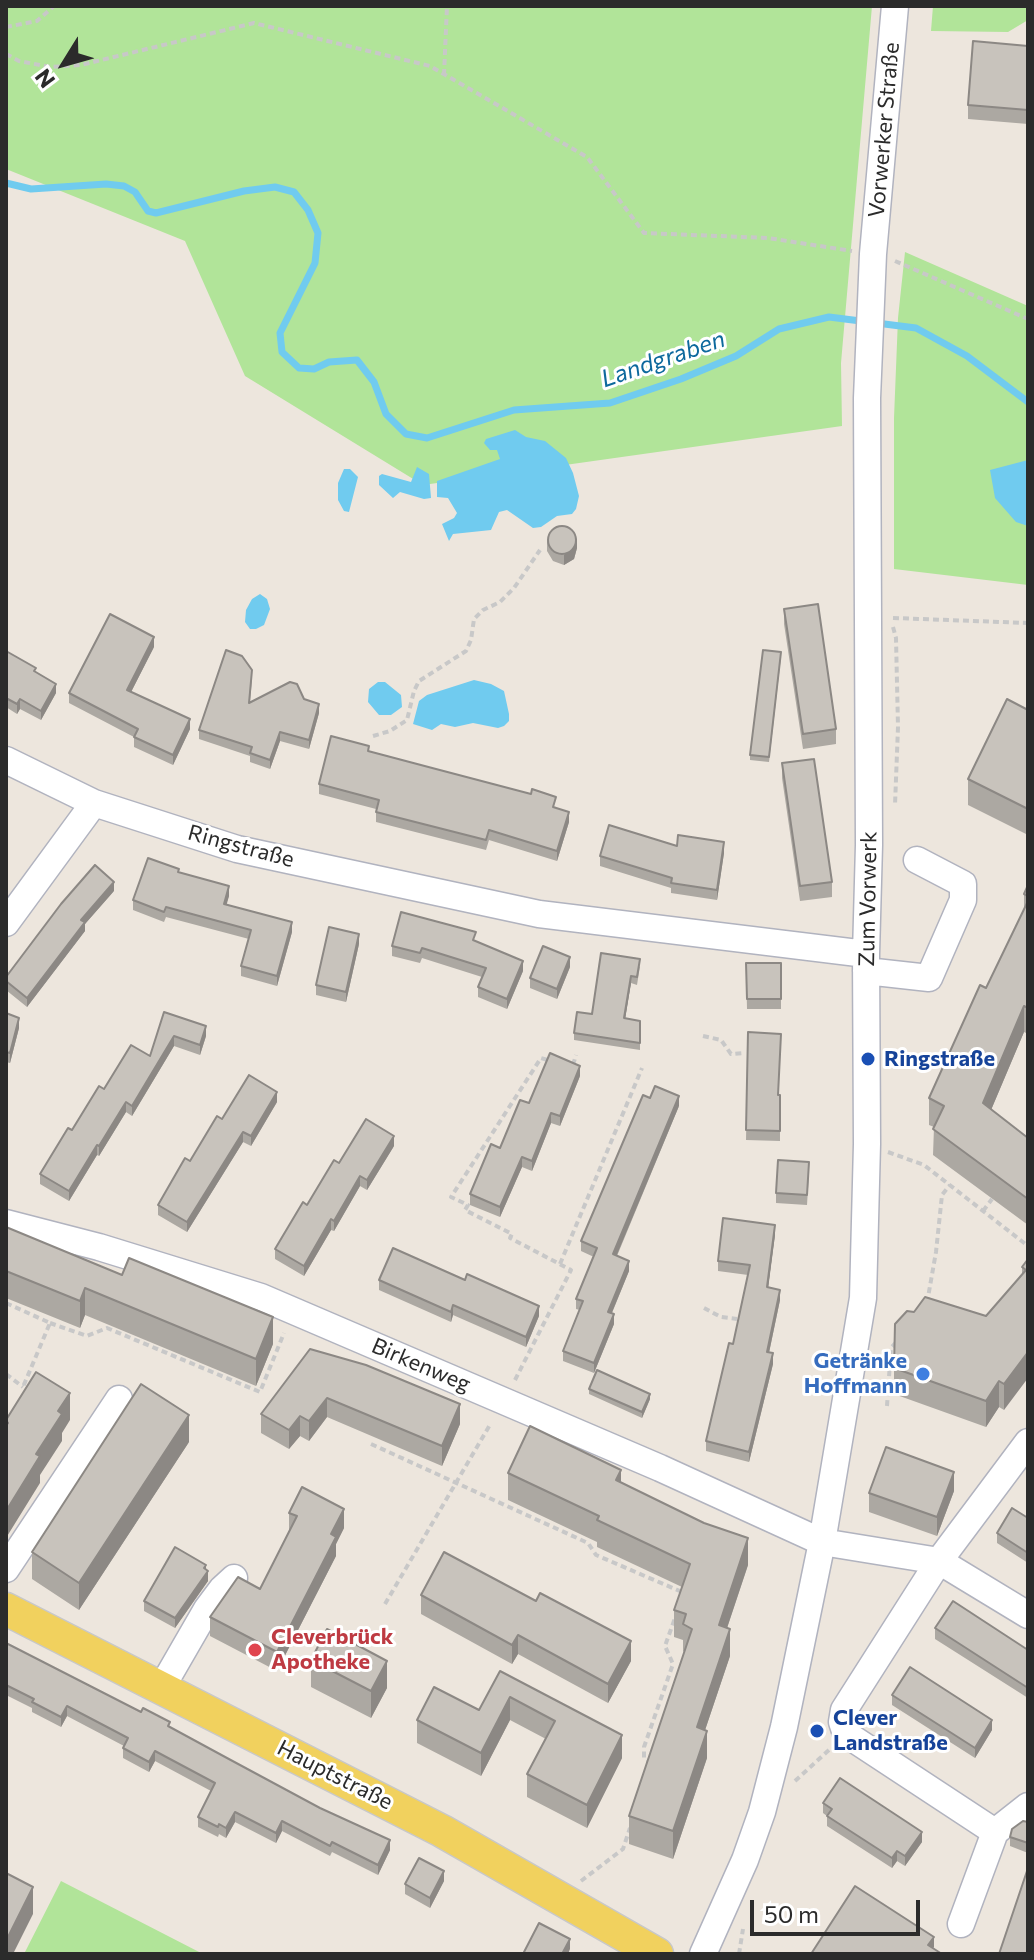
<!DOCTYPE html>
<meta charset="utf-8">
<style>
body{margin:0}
#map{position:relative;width:1034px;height:1960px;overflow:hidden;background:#ede6dd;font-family:Commissioner,sans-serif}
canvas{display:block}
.frame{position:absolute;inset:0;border:8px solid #2b2b2b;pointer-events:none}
.north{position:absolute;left:24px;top:24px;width:80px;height:80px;-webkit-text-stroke:6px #fff;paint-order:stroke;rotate:233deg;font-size:22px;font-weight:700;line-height:32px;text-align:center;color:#2b2b2b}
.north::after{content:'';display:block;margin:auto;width:28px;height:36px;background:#2b2b2b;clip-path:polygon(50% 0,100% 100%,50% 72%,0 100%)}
.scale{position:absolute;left:750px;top:1900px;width:170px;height:36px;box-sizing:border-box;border:4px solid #2b2b2b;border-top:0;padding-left:10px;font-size:24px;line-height:28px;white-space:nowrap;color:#2b2b2b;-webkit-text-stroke:6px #fff;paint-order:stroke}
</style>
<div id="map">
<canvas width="1034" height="1960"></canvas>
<div class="frame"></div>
<div class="north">N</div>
<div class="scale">50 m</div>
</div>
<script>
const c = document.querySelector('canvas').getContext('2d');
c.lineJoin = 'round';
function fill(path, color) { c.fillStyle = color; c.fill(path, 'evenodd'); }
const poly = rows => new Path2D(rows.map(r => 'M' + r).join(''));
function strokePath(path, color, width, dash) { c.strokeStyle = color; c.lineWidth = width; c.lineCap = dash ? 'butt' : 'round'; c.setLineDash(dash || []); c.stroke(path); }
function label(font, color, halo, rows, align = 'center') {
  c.font = font + ' Commissioner,sans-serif'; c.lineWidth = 6; c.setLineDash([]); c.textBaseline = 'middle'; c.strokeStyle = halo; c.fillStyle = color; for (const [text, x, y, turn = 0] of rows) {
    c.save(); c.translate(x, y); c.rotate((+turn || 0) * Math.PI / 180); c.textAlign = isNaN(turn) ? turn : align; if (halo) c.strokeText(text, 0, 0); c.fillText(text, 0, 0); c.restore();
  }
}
fill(poly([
 [6,6,872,6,841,363,842,426,423,485,245,376,185,241,6,169],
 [933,6,1028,6,1028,20,1008,32,931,31],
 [905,252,1028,306,1028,585,894,569,894,418,898,318],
 [61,1881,203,1954,24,1954]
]), '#b1e499');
fill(poly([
 [515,430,526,437,545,441,566,458,573,473,579,496,576,509,572,514,557,516,541,527,533,528,507,510,499,512,491,530,453,534,449,541,442,524,454,518,457,513,448,498,437,497,437,481,500,459,497,450,490,450,484,443,486,439],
 [1028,460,1028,526,1016,522,995,498,990,470],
 [417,467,429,474,431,498,424,499,400,492,393,498,379,485,379,476,382,474,411,482],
 [344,469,350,469,358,477,349,512,344,511,338,500,338,483],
 [260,594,267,599,270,609,264,625,256,629,250,629,245,622,246,610,252,599],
 [474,680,491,684,504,691,509,714,509,721,504,726,498,728,473,723,455,727,441,724,432,730,413,724,419,701,427,695],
 [378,682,385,682,401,695,402,707,391,715,379,715,368,702,369,689]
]), '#70cbef');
strokePath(poly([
 [6,183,31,189,106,184,124,186,135,192,148,211,156,213,244,191,275,187,294,192,308,210,318,233,315,263,280,333,282,352,299,368,314,369,329,362,357,360,374,382,386,414,406,434,427,438,514,410,610,403,681,379,736,356,779,329,829,317,916,328,967,356,1028,402]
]), '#70cbef', 7);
const minor = poly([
 [6,760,94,803,237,849,539,914,866,954],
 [6,923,94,803],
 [866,971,929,978,963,900,963,884,917,860],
 [6,1223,99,1247,261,1297,660,1468,822,1542,939,1561,1028,1442],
 [6,1569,119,1399],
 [162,1687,207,1609,222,1589,234,1578],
 [995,1832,1028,1806],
 [961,1924,995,1832,846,1734,842,1722,844,1710,939,1561,1028,1615],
 [703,1954,745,1860,762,1812,784,1727,822,1542,863,1298,867,1144,866,954,869,845,867,398,873,254,895,6]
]);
const major = poly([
 [6,1609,442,1831,657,1954]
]);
strokePath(minor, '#b1b3bf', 29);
strokePath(major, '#c8c8c8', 35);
strokePath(poly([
 [6,27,37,21,54,6],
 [6,54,19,61,50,67,81,65,254,23,430,66,587,157,644,233,768,238,852,251],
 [444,75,447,6],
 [895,261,1028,319],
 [893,618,1028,623],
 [893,627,896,638,898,727,895,805],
 [373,736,390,731,407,720,414,691,419,681,466,651,471,640,474,619,483,610,500,602,514,588,540,550],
 [703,1036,721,1040,731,1054,743,1053],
 [573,1065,576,1055],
 [888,1152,924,1165,1028,1246],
 [983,1211,992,1199],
 [560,1264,642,1068],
 [6,1303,50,1323,23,1387],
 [927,1303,936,1252,942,1195,950,1185],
 [704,1308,721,1317,737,1319],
 [50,1323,87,1336,107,1328,260,1392,284,1333],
 [6,1374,23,1387],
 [515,1380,571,1270,510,1238,512,1234,465,1210,468,1205,451,1197,541,1058,551,1061],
 [887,1406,891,1348,897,1341],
 [371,1444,588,1543,596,1555,682,1592],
 [385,1604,491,1423],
 [652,1763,644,1758,644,1747,673,1664,665,1646,675,1618],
 [795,1781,830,1749],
 [581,1881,623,1849,630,1828],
 [739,1954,743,1929]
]), '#c8c8c8', 4, [6, 4]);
strokePath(minor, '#fff', 26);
strokePath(major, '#f1d15e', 32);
fill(poly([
 [1028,46,1028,124,968,119,968,105],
 [547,541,577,548,574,559,564,565,553,561,547,551],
 [784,609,836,729,836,744,803,749,784,624],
 [154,647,131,692,190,729,173,765,134,747,134,737,69,703,69,693],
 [6,651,36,672,56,693,41,720,20,709,17,714,6,707],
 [781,657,769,762,750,760,750,755],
 [252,679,250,702,304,699,319,713,309,749,280,741,270,769,250,762,250,756,199,739,199,730],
 [1028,710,1028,835,968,805,968,779],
 [369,751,556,807,556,808,569,822,557,861,489,840,486,850,376,822,376,809,319,794,319,784],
 [782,763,832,882,832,897,800,901,782,778],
 [677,846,724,853,717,900,671,893,671,888,600,866,600,856],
 [179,872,229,896,226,904,292,932,277,986,241,976,241,966,249,939,166,917,164,922,133,910,133,900],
 [1028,885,1028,1034,1024,1032,991,1110,1028,1138,1028,1225,933,1155,934,1127,929,1125,929,1098,986,988,1024,910,1024,894],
 [114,891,85,924,85,931,27,1007,6,990,6,977],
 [476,941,523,971,507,1009,478,997,478,987,482,977,422,958,420,963,392,956,392,946],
 [359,944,346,1002,316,995,316,985],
 [746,963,781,963,781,1009,747,1009],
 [640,966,637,985,631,983,625,1019,640,1021,640,1050,574,1040,574,1033],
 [570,967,557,999,530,988,530,978],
 [164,1012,206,1036,200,1055,174,1046,132,1116,126,1112,99,1156,97,1155,69,1201,40,1184,40,1174,104,1089,150,1056],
 [6,1013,19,1028,10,1063,6,1062],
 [748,1032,778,1095,780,1095,780,1141,746,1140],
 [580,1076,560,1126,551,1123,532,1171,522,1167,500,1217,470,1205,470,1194,529,1103],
 [277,1102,251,1146,243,1142,187,1232,158,1215,158,1205,222,1119],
 [679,1106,617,1256,629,1271,612,1313,614,1324,594,1373,563,1361,563,1351,580,1310,576,1309,576,1299,594,1257,581,1251,581,1241],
 [394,1146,367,1190,360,1186,334,1231,331,1230,304,1276,275,1259,275,1249,339,1163],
 [809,1172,807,1205,776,1203,776,1193],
 [6,1227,273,1344,256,1386,85,1315,80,1328,6,1298],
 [775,1235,768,1287,780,1300,769,1353,773,1364,749,1462,706,1451,706,1441,733,1344,748,1275,718,1271,718,1261],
 [1028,1259,1004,1410,999,1407,986,1427,894,1394,894,1368,914,1312,986,1316,1022,1274,1022,1267],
 [379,1280,539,1316,526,1347,453,1315,451,1322,379,1290],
 [310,1349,460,1424,442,1466,327,1417,309,1441,300,1436,289,1449,261,1433,261,1414],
 [589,1389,650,1399,642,1418,589,1394],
 [189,1442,79,1610,32,1579,32,1552],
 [508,1473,621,1482,748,1565,727,1628,730,1656,705,1730,707,1758,673,1859,629,1844,629,1816,684,1652,683,1651,683,1640,674,1637,674,1610,682,1587,597,1547,597,1542,508,1500],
 [954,1491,937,1536,869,1512,869,1493],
 [289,1513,344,1528,336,1544,336,1556,277,1671,210,1636,210,1617,260,1589,289,1531],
 [1028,1518,1028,1563,997,1543,997,1533],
 [206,1570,208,1581,175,1628,144,1611,144,1601],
 [421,1595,631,1661,608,1703,518,1654,512,1664,421,1614],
 [935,1628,1028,1650,1028,1698,935,1639],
 [6,1643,170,1728,390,1850,378,1875,332,1852,330,1856,282,1831,276,1843,235,1822,226,1838,219,1834,218,1837,198,1827,198,1817,211,1791,155,1761,149,1772,123,1758,123,1748,124,1746,67,1716,61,1727,32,1712,32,1708,6,1695],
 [311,1660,387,1688,371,1718,311,1687],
 [500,1671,622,1758,587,1828,527,1797,527,1774,546,1739,510,1720,481,1776,417,1743,417,1720,479,1710],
 [892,1695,992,1730,975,1758,892,1705],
 [823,1803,922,1842,905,1866,897,1861,892,1868,827,1826,827,1816,823,1813],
 [1028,1822,1028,1853,1010,1846,1010,1837],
 [444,1881,430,1908,405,1894,405,1884]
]), '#aca8a2');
fill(poly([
 [577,538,577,548,574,559,564,565,564,555],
 [154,637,154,647,127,700,127,690],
 [56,684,56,693,41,720,41,711],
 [20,699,20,709,17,714,17,704],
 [319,704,319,713,309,749,309,740],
 [190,719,190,729,173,765,173,755],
 [280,732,280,741,270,769,270,760],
 [569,812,569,822,557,861,557,851],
 [724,842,724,853,717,900,717,890],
 [114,882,114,891,85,924,85,931,27,1007,27,998,81,920],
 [229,886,229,896,224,914,224,904],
 [292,922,292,932,277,986,277,976],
 [359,934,359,944,346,1002,346,992],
 [570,957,570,967,557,999,557,989],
 [523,961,523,971,507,1009,507,999],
 [631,976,631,983,624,1026,624,1018],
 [1024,1006,1024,1032,983,1129,983,1103],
 [19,1018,19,1028,10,1063,10,1053],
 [206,1026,206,1036,200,1055,200,1045],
 [174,1036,174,1046,132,1116,132,1106],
 [580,1066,580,1076,560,1126,560,1116],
 [277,1092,277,1102,251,1146,251,1136],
 [679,1096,679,1106,613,1264,613,1254],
 [126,1102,126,1112,99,1156,99,1146],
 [551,1113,551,1123,532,1171,532,1161],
 [243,1132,243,1142,187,1232,187,1222],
 [394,1136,394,1146,367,1190,367,1180],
 [97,1145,97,1155,69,1201,69,1191],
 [522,1157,522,1167,500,1217,500,1207],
 [360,1176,360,1186,334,1231,334,1221],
 [331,1219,331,1230,304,1276,304,1266],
 [775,1225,775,1235,767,1297,767,1287],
 [629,1261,629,1271,608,1322,608,1312],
 [85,1288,85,1315,80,1328,80,1301],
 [780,1290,780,1300,767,1362,767,1352],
 [453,1305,453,1315,451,1322,451,1312],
 [539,1306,539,1316,526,1347,526,1337],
 [614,1314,614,1324,594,1373,594,1363],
 [273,1317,273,1344,256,1386,256,1359],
 [1028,1352,1028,1378,1004,1410,1004,1384],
 [773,1353,773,1364,749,1462,749,1452],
 [999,1381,999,1407,986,1427,986,1401],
 [70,1393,70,1420,62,1433,62,1441,40,1475,40,1483,6,1538,6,1511,58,1411],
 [650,1394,650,1399,642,1418,642,1412],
 [327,1398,327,1417,309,1441,309,1421],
 [460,1404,460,1424,442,1466,442,1446],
 [189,1415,189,1442,79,1610,79,1583],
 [300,1416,300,1436,289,1449,289,1430],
 [621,1470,621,1497,616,1480],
 [954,1472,954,1491,937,1536,937,1517],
 [344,1509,344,1528,336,1544,336,1556,277,1671,277,1652,331,1534],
 [748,1538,748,1565,719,1652,719,1625],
 [206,1565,206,1574,208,1571,208,1581,175,1628,175,1618],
 [730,1629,730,1656,697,1754,697,1727],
 [518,1635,518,1654,512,1664,512,1645],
 [631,1641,631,1661,608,1703,608,1684],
 [387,1661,387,1688,371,1718,371,1691],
 [510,1697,510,1720,481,1776,481,1753],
 [67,1706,67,1716,61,1727,61,1717],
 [992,1720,992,1730,975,1758,975,1748],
 [707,1731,707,1758,673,1859,673,1831],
 [622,1735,622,1758,587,1828,587,1805],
 [155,1751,155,1761,149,1772,149,1762],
 [235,1812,235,1822,226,1838,226,1828],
 [282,1821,282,1831,276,1843,276,1833],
 [922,1832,922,1842,905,1866,905,1856],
 [390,1840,390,1850,378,1875,378,1865],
 [897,1851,897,1861,892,1868,892,1858],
 [444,1871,444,1881,430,1908,430,1898],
 [33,1887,33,1914,13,1954,6,1954,6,1941],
 [934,1937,934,1947,929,1954,928,1945],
 [570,1939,570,1949,568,1954,562,1954]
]), '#8c8884');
const building = poly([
 [973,41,1028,46,1028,110,968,105,973,41],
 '548 540a14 14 0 1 1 28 0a14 14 0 1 1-28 0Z',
 [818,604,836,729,803,734,784,609,818,604],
 [110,614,154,637,127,690,190,719,173,755,134,737,138,729,69,693,110,614],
 [226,650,242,656,252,670,249,703,290,682,297,684,304,699,319,704,309,740,280,732,270,760,250,753,252,747,199,730,226,650],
 [763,650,781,652,769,757,750,755,763,650],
 [6,651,36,668,34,671,56,684,41,711,20,699,17,704,6,698,6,651],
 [1007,699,1028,710,1028,809,968,779,1007,699],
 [331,736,369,746,368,751,436,769,531,794,532,789,556,797,553,807,569,812,557,851,489,830,486,840,376,812,379,800,319,784,331,736],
 [814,759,832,882,800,886,782,763,814,759],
 [609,825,677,846,678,835,724,842,717,890,671,883,672,878,600,856,609,825],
 [148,858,179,869,178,872,229,886,224,904,292,922,277,976,241,966,251,930,166,907,164,912,133,900,148,858],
 [95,865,114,882,81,920,85,922,27,998,6,981,6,977,61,904,95,865],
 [1028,885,1028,896,1024,894,1028,885],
 [1028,901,1028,1008,1024,1006,983,1103,1028,1138,1028,1199,933,1129,944,1106,929,1098,980,985,986,988,1028,901],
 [401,912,476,932,473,940,523,961,507,999,478,987,486,968,422,948,420,953,392,946,401,912],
 [329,927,359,934,346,992,316,985,329,927],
 [543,946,570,957,557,989,530,978,543,946],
 [601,953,640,959,637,977,631,976,624,1018,640,1021,640,1043,574,1033,577,1012,592,1014,601,953],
 [746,963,781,963,781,999,747,999,746,963],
 [164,1012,206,1026,200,1045,174,1036,132,1106,126,1102,99,1146,97,1145,69,1191,40,1174,68,1128,72,1130,99,1086,104,1089,131,1045,150,1056,164,1012],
 [6,1013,19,1018,10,1053,6,1052,6,1013],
 [748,1032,781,1034,778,1095,780,1095,780,1131,746,1130,748,1032],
 [550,1053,580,1066,560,1116,551,1113,532,1161,522,1157,500,1207,470,1194,491,1144,500,1148,520,1100,529,1103,550,1053],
 [249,1075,277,1092,251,1136,243,1132,187,1222,158,1205,185,1158,190,1161,217,1116,222,1119,249,1075],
 [655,1086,679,1096,613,1254,629,1261,608,1312,614,1314,594,1363,563,1351,583,1301,576,1299,597,1248,581,1241,643,1095,650,1098,655,1086],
 [366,1119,394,1136,367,1180,360,1176,334,1221,331,1219,304,1266,275,1249,303,1202,307,1205,334,1160,339,1163,366,1119],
 [778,1160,809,1162,807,1195,776,1193,778,1160],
 [723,1218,775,1225,767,1287,780,1290,767,1352,773,1353,749,1452,706,1441,729,1343,733,1344,750,1265,718,1261,723,1218],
 [6,1227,122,1275,129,1258,273,1317,256,1359,85,1288,80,1301,6,1271,6,1227],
 [393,1248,465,1280,467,1274,539,1306,526,1337,453,1305,451,1312,379,1280,393,1248],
 [1028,1259,1028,1352,1004,1384,999,1381,986,1401,894,1368,895,1324,907,1311,914,1312,925,1297,986,1316,1026,1270,1022,1267,1028,1259],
 [310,1349,366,1365,460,1404,442,1446,327,1398,309,1421,300,1416,289,1430,261,1414,310,1349],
 [597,1370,650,1394,642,1412,589,1389,597,1370],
 [36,1372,70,1393,58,1411,62,1414,36,1454,40,1456,6,1511,6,1426,8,1423,6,1420,36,1372],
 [141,1384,189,1415,79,1583,32,1552,141,1384],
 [530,1426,621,1470,616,1480,704,1523,748,1538,719,1625,730,1629,697,1727,707,1731,673,1831,629,1816,692,1629,683,1624,686,1614,674,1610,690,1564,597,1520,599,1516,508,1473,530,1426],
 [886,1447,954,1472,937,1517,869,1493,886,1447],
 [302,1487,344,1509,331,1534,336,1537,277,1652,210,1617,238,1577,260,1589,297,1516,289,1513,302,1487],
 [1012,1508,1028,1518,1028,1553,997,1533,1012,1508],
 [175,1547,206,1565,204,1568,208,1571,175,1618,144,1601,175,1547],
 [444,1552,536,1601,540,1593,631,1641,608,1684,518,1635,512,1645,421,1595,444,1552],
 [953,1601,1028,1650,1028,1688,935,1628,953,1601],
 [327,1629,387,1661,371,1691,311,1660,327,1629],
 [6,1643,141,1712,143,1708,170,1722,168,1726,227,1758,320,1808,390,1840,378,1865,332,1842,330,1846,282,1821,276,1833,235,1812,226,1828,219,1824,218,1827,198,1817,215,1783,155,1751,149,1762,123,1748,128,1738,67,1706,61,1717,32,1702,34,1699,6,1685,6,1643],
 [910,1667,992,1720,975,1748,892,1695,910,1667],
 [500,1671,622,1735,587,1805,527,1774,555,1721,510,1697,481,1753,417,1720,434,1687,479,1710,500,1671],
 [840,1778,922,1832,905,1856,897,1851,892,1858,827,1816,832,1809,823,1803,840,1778],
 [1023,1821,1028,1822,1028,1843,1010,1837,1012,1829,1023,1821],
 [419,1858,444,1871,430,1898,405,1884,419,1858],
 [1028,1868,1028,1954,999,1954,1028,1868],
 [6,1873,33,1887,6,1941,6,1873],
 [855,1886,934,1937,928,1945,942,1954,811,1954,855,1886],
 [539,1923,570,1939,562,1954,523,1954,539,1923]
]);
fill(building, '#c8c3bc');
strokePath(building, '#8c8884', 2);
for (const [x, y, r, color] of [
 [868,1059,8,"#1a4fb4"],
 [923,1374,8,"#3f7fe0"],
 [255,1650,8,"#e0444e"],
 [817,1731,8,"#1a4fb4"]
]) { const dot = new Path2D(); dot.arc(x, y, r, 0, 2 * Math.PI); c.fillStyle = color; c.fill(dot); strokePath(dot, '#fff', 3); }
label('22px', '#2b2b2b', '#fff', [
 ["Vorwerker Straße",884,130,-85],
 ["Ringstraße",241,846,15],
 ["Zum Vorwerk",868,899,-89],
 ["Birkenweg",421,1365,23],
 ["Hauptstraße",335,1775,27]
]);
label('bold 22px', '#164399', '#fff', [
 ["Ringstraße",884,1059],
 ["Clever",833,1718],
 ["Landstraße",833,1743]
], 'left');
label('bold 22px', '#366cbe', '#fff', [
 ["Getränke",907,1361],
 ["Hoffmann",907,1386]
], 'right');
label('bold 22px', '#be3a42', '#fff', [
 ["Cleverbrück",271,1637],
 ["Apotheke",271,1662]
], 'left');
label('italic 24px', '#0d699d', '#fff', [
 ["Landgraben",663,359,-19]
]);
</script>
